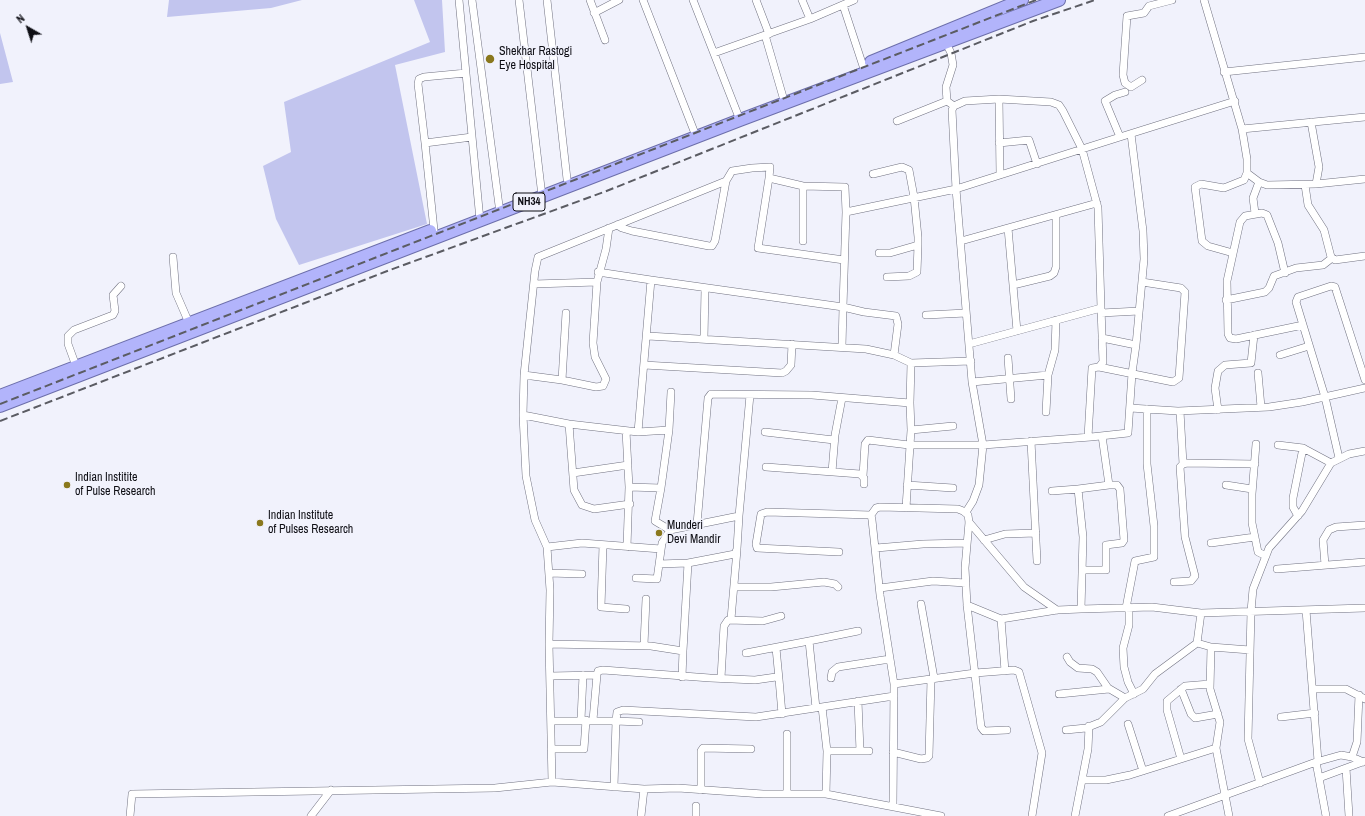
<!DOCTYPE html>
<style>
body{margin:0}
#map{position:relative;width:1365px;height:816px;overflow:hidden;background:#f1f2fc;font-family:"Archivo Narrow",sans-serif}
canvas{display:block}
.north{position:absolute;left:8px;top:8px;width:40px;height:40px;-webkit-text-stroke:3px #f1f2fc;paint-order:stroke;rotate:321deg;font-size:11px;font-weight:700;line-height:16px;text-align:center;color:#0e0e14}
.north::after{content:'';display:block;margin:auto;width:14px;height:18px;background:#0e0e14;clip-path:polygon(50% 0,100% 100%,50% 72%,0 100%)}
</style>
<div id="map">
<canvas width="1365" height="816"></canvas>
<div class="north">N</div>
</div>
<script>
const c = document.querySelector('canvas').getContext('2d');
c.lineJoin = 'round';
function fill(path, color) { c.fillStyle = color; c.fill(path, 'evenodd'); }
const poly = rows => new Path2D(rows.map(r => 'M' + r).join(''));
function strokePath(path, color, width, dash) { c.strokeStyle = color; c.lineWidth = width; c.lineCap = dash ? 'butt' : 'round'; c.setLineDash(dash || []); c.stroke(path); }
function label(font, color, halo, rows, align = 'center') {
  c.font = font + ' "Archivo Narrow",sans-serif'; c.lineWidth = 3; c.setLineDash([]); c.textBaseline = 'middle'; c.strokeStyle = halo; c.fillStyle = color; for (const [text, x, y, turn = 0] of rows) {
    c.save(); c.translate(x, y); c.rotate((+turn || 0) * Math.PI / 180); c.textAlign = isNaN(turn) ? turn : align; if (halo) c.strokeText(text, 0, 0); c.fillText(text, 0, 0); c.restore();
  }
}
fill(poly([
 [169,0,302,0,271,8,167,17],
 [414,0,442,0,445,52,395,65,427,224,299,265,276,219,263,166,291,152,284,102,430,42],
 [0,33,13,82,0,84]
]), '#c2c5ee');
const minor = poly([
 [459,0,480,220],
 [472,0,500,213],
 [519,0,542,196],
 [547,0,567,179],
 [590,0,605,40],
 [643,0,694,131],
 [693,0,740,120],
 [756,0,769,34],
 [802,0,810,19],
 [1204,0,1242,129,1365,117],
 [843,5,863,66],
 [594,13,619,0],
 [765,35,783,97],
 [946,43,951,53,953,65,946,87,947,101],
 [714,53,810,19,854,0],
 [1224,72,1365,57],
 [1142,80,1131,87,1125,83,1123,75,1127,16,1144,13,1149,6,1172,0],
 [999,99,1000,175],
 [897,121,947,101,954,106,965,101,999,99,1051,102,1059,105,1063,111,1082,149,1098,208,1101,308,969,344],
 [1311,122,1319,167,1316,184],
 [1131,134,1143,231,1144,259,1136,345,1132,373,1128,433,1091,437,983,445,972,382,956,189,1120,137,1235,101],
 [1120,137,1105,101,1115,95,1125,92],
 [425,143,418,84,419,79,424,77,466,73],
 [999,143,1029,140,1037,164],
 [1247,173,1259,182,1267,185,1316,184,1365,179],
 [873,174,902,167,909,170,914,197,918,237,918,245,890,253,879,253],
 [769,178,758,248,844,260],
 [1305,185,1308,205,1324,230,1331,257,1335,260,1365,256],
 [846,212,956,189,952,110,954,106],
 [1255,213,1253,198,1259,182],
 [617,225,622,228,632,231,709,246,712,246,715,241,726,181,732,171,752,168,770,167,769,178,803,186,845,187,846,212,843,307,651,280],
 [1008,228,1017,331],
 [434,230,425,143,472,137],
 [803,241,803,186],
 [961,241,1097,203],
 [1233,253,1208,246,1202,241,1195,187,1201,184,1224,188,1244,180,1247,173,1247,159,1242,129],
 [173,257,176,293,189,323],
 [598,272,651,280,638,432,569,424,523,415,526,476,535,520,547,547,550,590,549,644,651,646,683,651,688,563,735,554,737,549,739,516,670,530,662,543,657,579,636,578],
 [1285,273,1278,243,1267,215,1262,213,1245,216,1240,222,1227,281,1228,334,1230,338,1236,339,1303,325],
 [887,277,909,276,917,272,918,245],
 [534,284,597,282],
 [1013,285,1050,276,1054,273,1056,267,1056,215],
 [1226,300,1265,292,1269,288,1274,276,1296,268,1323,265,1332,258],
 [566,313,562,380,596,387,603,386,606,379,595,357,593,343,597,282,606,249,609,228],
 [1101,313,1139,311],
 [926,315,966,313],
 [648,336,866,349,894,355,911,363],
 [1102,338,1136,345],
 [704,339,705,289],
 [842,347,843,307,864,312,896,316,898,324,894,355],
 [1280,355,1309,346],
 [1008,358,1011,399],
 [644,365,782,373,786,371,791,365,792,344],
 [76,366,68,344,68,336,74,330,113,315,115,311,113,295,121,286],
 [1099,367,1173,382,1179,378,1185,292,1181,288,1142,282],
 [1258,373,1261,407],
 [562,380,524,375,535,271,538,257,726,181],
 [972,382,1048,375,1055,350,1056,320],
 [1130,408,1178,411,1269,407,1302,402,1365,388],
 [1218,410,1215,388,1218,371,1225,365,1251,363,1254,335],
 [1180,411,1183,464],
 [1046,412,1048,375],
 [523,415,524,375],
 [569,424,574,490,582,505,594,509,630,504],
 [669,430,671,392],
 [911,430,953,426],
 [626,431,629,487,661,488,669,430,638,432],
 [765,432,834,440],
 [1088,437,1092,368,1099,367,1103,362,1101,308],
 [1031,441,1037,561],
 [1256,444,1252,494,1252,523,1258,552,1266,556],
 [1278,445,1303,448,1331,463],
 [1339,458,1325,397,1296,302,1298,297,1331,286,1335,287,1365,380],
 [766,467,860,474,864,478,864,484],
 [832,472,835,435,842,398],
 [573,473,628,465],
 [863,476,865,444,868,440,909,445,983,445,979,485,973,501,966,512],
 [907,485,953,488],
 [1226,485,1252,489],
 [661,488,655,521,670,530],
 [1052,491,1078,489],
 [906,508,911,430,910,403],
 [739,516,750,395],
 [1298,516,1293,507,1293,498,1303,448],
 [969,522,1024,587,1057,610],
 [697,524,708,398,711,394,812,395,910,403,911,363,971,361],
 [984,540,1005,534,1036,533],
 [1211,543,1255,537],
 [603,545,601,607,626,609],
 [547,547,582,543,661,549],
 [627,547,629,487],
 [876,548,923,544,966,543],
 [839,552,757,548,756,544,761,514,767,512,871,515],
 [659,564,688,563],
 [1325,565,1323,540,1329,530,1336,527,1365,525],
 [1277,569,1365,562],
 [1082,570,1106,570,1106,545,1122,543,1124,540,1120,489,1117,485,1109,485],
 [549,573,582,574],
 [1174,582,1191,581,1195,576,1185,537,1180,467,1183,464,1187,463,1255,464],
 [734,587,771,587,824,582,835,584,838,587],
 [880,588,933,581,966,583],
 [921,604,934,678],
 [967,605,1001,619,1057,610,1081,609,1152,607,1201,613,1365,608],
 [1129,607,1129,625,1123,648,1124,667,1128,682,1134,694],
 [1126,608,1135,561,1154,557,1154,526,1147,464,1147,409],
 [1081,609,1083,537,1078,489,1109,485,1102,436],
 [1306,610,1318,761],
 [1201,613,1197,643,1211,647,1210,689,1220,722,1216,748,1229,816],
 [731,619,737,550],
 [1001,619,1005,671],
 [809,641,858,631],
 [644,645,646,599],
 [1211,647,1250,650],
 [776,648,779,679],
 [746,653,809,641,816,708],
 [1067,657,1070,662,1078,668,1092,669,1097,672,1108,688,1125,698],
 [550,676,597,675,598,671,603,670,710,678,755,680,776,677,779,679,782,714],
 [682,677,683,651],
 [721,678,724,626,728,620,763,621,781,616],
 [831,678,832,672,838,667,890,659],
 [894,684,975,673,1014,670,1019,672,1042,753,1032,816],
 [1181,689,1191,714,1195,718,1218,714],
 [1313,689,1346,689,1365,699],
 [1059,694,1109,689],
 [858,701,860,751],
 [822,707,827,751,826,794],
 [1281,717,1315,713],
 [581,720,583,675],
 [593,720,597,675],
 [551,721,616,721,617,712,623,710,756,717,894,696],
 [1128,724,1143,771],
 [1066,730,1086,728,1101,722,1125,698,1143,689,1155,674,1197,643],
 [551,749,584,749,586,720],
 [827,751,869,751],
 [893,752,921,759,927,758,929,756,931,679],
 [1352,757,1357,742,1359,695],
 [1181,759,1167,710,1167,701,1185,686,1210,684],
 [1316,762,1341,755,1352,757,1363,762],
 [1346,768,1349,816],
 [1319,778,1326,816],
 [1082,780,1106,780,1130,775,1216,748],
 [552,782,644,789,678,788,763,794,826,794,941,816],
 [1260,783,1248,739,1251,611,1253,589,1269,548,1302,511,1331,463,1349,454,1365,451],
 [614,787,616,721,639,722],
 [701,790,701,751,703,748,751,749],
 [787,794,787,734],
 [893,806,894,684,880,595,872,520,871,515,876,508,880,507,958,509,963,511,968,515,969,522,965,568,967,605,981,727,984,731,1007,730],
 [130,816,132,794,495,788,552,782,549,644],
 [311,816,331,790],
 [641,816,644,789],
 [696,816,696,806],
 [1075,816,1088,749,1089,726],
 [1168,816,1316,762,1319,778,1365,761]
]);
const trunk = poly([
 [871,62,1022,0],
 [0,396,430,231],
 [0,406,740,120,1059,0]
]);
strokePath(minor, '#717281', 8);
strokePath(trunk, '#6c6eaa', 14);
strokePath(minor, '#fff', 7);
strokePath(trunk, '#b2b4fb', 12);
strokePath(poly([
 [0,404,1036,0],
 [0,421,390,270,604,192,1033,21,1095,0]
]), '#5b5c63', 2, [8, 4]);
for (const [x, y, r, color] of [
 [490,59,5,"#8a781d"],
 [67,485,4,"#8a781d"],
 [260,523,4,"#8a781d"],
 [659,533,4,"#8a781d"]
]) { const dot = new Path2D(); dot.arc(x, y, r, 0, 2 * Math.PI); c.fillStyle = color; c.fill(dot); strokePath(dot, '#f1f2fc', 1.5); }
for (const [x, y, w] of [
 [529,202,32]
]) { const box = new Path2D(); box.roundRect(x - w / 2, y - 9, w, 18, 3); c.fillStyle = '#f1f2fc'; c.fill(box); strokePath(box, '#0e0e14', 1); }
label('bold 11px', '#0e0e14', null, [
 ["NH34",529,202]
]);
label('12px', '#0e0e14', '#f1f2fc', [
 ["Shekhar Rastogi",499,52],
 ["Eye Hospital",499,66],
 ["Indian Institite",75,478],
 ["of Pulse Research",75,492],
 ["Indian Institute",268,516],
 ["of Pulses Research",268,530],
 ["Munderi",667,526],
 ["Devi Mandir",667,540]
], 'left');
</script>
